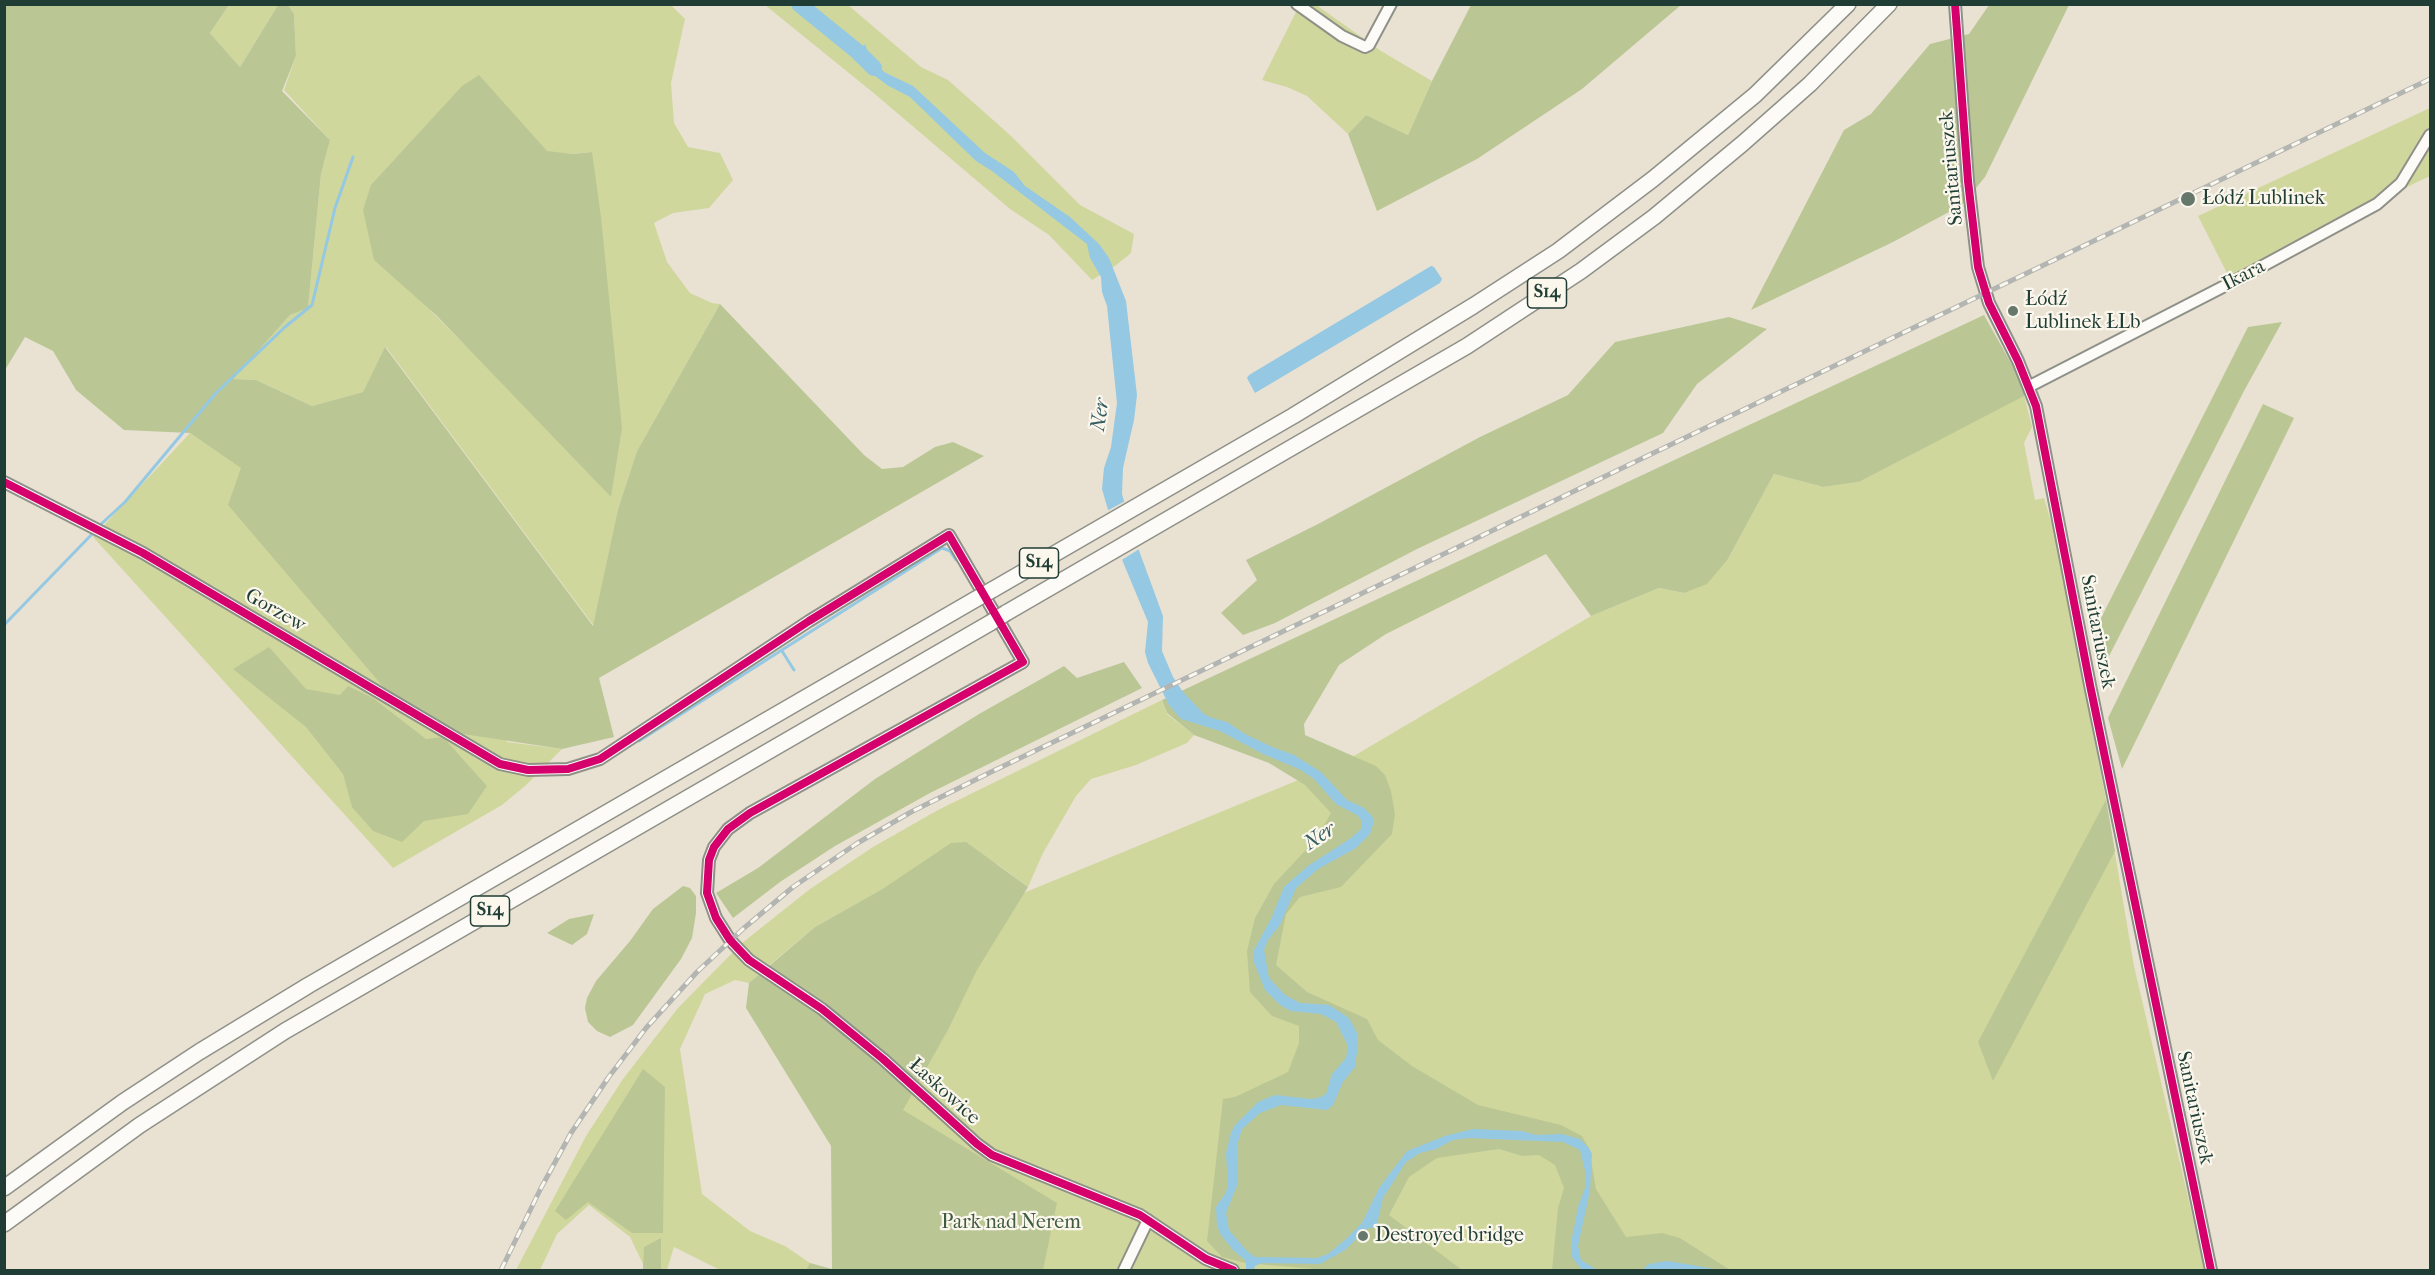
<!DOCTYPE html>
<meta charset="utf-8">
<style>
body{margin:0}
#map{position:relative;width:2435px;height:1275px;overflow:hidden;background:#e9e2d3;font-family:"IM FELL French Canon",serif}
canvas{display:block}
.frame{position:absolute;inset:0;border:6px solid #1f3d34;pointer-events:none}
</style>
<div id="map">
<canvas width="2435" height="1275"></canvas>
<div class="frame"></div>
</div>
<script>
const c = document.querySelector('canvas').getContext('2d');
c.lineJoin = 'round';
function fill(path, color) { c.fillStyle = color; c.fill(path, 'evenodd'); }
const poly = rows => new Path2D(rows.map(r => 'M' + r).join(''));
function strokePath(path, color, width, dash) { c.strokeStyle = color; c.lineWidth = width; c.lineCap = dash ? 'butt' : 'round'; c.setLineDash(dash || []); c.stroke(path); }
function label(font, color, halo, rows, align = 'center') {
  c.font = font + ' "IM FELL French Canon",serif'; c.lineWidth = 4.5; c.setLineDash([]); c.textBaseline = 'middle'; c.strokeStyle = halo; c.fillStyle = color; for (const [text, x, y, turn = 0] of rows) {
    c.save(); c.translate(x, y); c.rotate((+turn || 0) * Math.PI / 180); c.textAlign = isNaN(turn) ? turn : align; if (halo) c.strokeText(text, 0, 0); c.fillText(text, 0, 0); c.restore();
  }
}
fill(poly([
 [670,4,685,19,671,83,674,123,688,147,720,153,733,180,709,208,673,213,654,223,667,262,690,293,712,303,720,304,637,451,618,509,594,626,386,347,363,392,312,406,256,380,232,379,290,315,308,307,321,174,330,140,284,90,296,56,294,14,288,5],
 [547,152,573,154,591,152,467,347,431,311],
 [1315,4,1381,51,1432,81,1408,135,1366,115,1348,134,1307,96,1287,87,1262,80,1299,6,1298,5],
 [229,5,278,5,240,67,210,33],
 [765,5,848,5,921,67,948,80,1010,135,1080,205,1134,234,1131,253,1115,266,1092,280,1049,235,1010,209,876,95],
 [2430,108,2430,176,2317,230,2230,279,2198,216],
 [2024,395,2032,427,2024,443,2035,500,2044,498,2054,532,2106,800,2134,966,2205,1270,898,1270,837,1021,1004,901,1347,760,1591,616,1659,588,1684,593,1728,559,1774,474,1823,487,1859,482],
 [190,433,242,468,507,742,562,749,525,786,502,805,393,868,93,537],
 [1162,700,1167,714,1194,735,1187,743,1136,765,1091,779,1076,796,1043,853,1028,887,997,864,884,888,815,927,767,967,748,954,750,952,742,943,810,889,873,847,938,810],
 [734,951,761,973,749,983,735,980,705,994,680,1049,702,1194,750,1231,785,1246,810,1263,806,1270,720,1270,674,1247,667,1270,643,1270,643,1264,630,1237,589,1205,557,1234,540,1270,516,1270,586,1136,623,1079,678,1008]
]), '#d0d79d');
fill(poly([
 [5,5,229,5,210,33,240,67,278,5,288,5,294,14,296,56,282,91,330,140,321,174,308,308,290,315,233,379,256,380,312,406,363,392,385,347,593,626,618,509,637,451,720,304,864,455,882,469,903,467,935,447,953,442,984,456,599,678,614,737,562,749,463,734,391,696,228,505,241,468,190,433,124,430,76,390,53,351,25,337,5,370],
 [1471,5,1681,5,1582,89,1477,159,1377,211,1348,134,1366,115,1408,135,1432,81],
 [1989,5,2069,5,1985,177,1962,205,1893,242,1751,310,1844,130,1871,114,1930,44,1969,34],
 [479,75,547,151,573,154,592,152,601,217,622,428,611,497,436,315,374,260,363,210,371,185,462,86],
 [1984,315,2025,388,2024,396,1859,482,1823,487,1774,474,1728,559,1707,584,1684,593,1659,588,1591,616,1546,554,1386,634,1339,665,1304,724,1305,735,1376,766,1385,775,1391,791,1395,815,1392,834,1341,887,1300,897,1286,914,1276,965,1307,992,1367,1019,1378,1040,1412,1066,1478,1105,1561,1125,1582,1136,1589,1148,1596,1189,1626,1237,1662,1233,1680,1238,1730,1270,1552,1270,1558,1208,1564,1188,1555,1165,1539,1155,1522,1156,1499,1149,1437,1158,1409,1177,1389,1215,1462,1270,1327,1270,1245,1263,1222,1257,1207,1241,1223,1099,1235,1097,1288,1072,1299,1043,1299,1026,1272,1016,1250,992,1247,951,1255,918,1274,884,1317,838,1331,813,1305,785,1269,763,1194,735,1167,713,1162,700],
 [1729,317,1767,329,1697,384,1663,433,1417,549,1275,623,1243,635,1221,613,1257,580,1246,560,1318,524,1480,437,1568,395,1615,342],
 [2282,322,2244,391,2106,662,2101,618,2248,327],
 [2263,404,2294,418,2122,769,2108,718],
 [269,647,306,689,340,695,348,686,373,698,426,739,443,737,487,786,468,814,424,821,402,842,373,831,352,807,343,774,306,727,233,669],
 [1124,662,1142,688,930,793,835,846,780,882,733,918,716,893,758,868,875,779,979,714,1064,666,1077,678],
 [2106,800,2115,851,1993,1081,1978,1042],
 [966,842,1028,887,977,970,949,1028,903,1110,1057,1203,1043,1270,806,1270,810,1263,832,1269,831,1146,746,1008,749,983,815,927,884,888,951,843],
 [683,886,690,888,696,896,696,913,692,938,681,959,633,1025,610,1037,597,1031,588,1022,585,1008,587,998,596,981,630,941,653,909],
 [594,914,587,934,572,945,547,933,569,919],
 [643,1069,665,1087,663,1233,632,1233,588,1202,566,1220,555,1211],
 [661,1238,661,1270,643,1270,644,1247]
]), '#bac795');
fill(poly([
 [865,44,871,62,886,73,913,86,985,153,1014,172,1025,186,1070,217,1099,244,1109,258,1126,301,1137,395,1134,420,1123,468,1122,494,1137,545,1163,616,1162,651,1173,677,1183,692,1204,714,1212,718,1227,722,1245,734,1272,747,1294,755,1321,772,1347,800,1364,808,1372,816,1374,821,1370,834,1356,848,1318,869,1296,888,1280,925,1268,940,1264,950,1269,978,1285,995,1300,1003,1329,1005,1349,1018,1357,1033,1358,1045,1355,1067,1343,1082,1333,1105,1327,1110,1281,1105,1260,1113,1242,1129,1237,1146,1238,1183,1226,1213,1229,1230,1247,1251,1255,1257,1317,1258,1328,1254,1345,1240,1362,1223,1379,1188,1407,1151,1445,1136,1473,1129,1522,1131,1536,1135,1562,1134,1580,1139,1589,1148,1592,1154,1590,1191,1578,1246,1581,1260,1597,1270,1582,1270,1571,1256,1572,1238,1578,1207,1585,1188,1586,1175,1580,1150,1563,1142,1469,1138,1453,1140,1436,1149,1420,1153,1406,1162,1383,1198,1376,1228,1368,1228,1345,1250,1320,1264,1262,1263,1255,1266,1254,1270,1246,1270,1246,1261,1233,1250,1221,1235,1217,1226,1216,1207,1225,1194,1228,1186,1226,1153,1231,1133,1235,1125,1258,1102,1275,1095,1311,1099,1318,1098,1326,1094,1332,1074,1346,1058,1348,1046,1336,1022,1321,1014,1291,1011,1280,1005,1265,990,1254,962,1254,950,1271,919,1284,887,1308,866,1351,838,1361,829,1361,820,1357,815,1336,804,1314,779,1301,770,1263,754,1220,731,1181,719,1169,705,1148,663,1145,652,1148,622,1123,562,1102,489,1104,468,1111,447,1117,403,1107,306,1102,292,1101,277,1090,258,1087,244,992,171,976,161,910,97,887,85,853,59],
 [1431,266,1434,267,1442,279,1440,283,1255,393,1247,378,1249,375],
 [1667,1261,1692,1265,1719,1270,1642,1270,1649,1264]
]), '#94c8e3');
fill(poly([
 [1127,500,1141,548,1120,561,1105,512]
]), '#e9e2d3');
strokePath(poly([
 [99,526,125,502,216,393,285,327,312,305,335,208,353,157],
 [4,625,95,531],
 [782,651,794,670],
 [639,741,942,548,950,551,956,560]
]), '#94c8e3', 3);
strokePath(poly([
 [799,4,858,52,874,68]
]), '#94c8e3', 16);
const minor = poly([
 [1297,4,1342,36,1365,47,1369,45,1391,4],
 [1955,4,1968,181,1978,267,1989,303,2018,361,2036,406,2090,685,2211,1270],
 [2030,386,2246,275,2377,204,2401,183,2430,135],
 [4,482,143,553,500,764,528,770,568,769,600,759,809,621,949,535,1023,662,750,813,728,829,714,847,709,860,707,893,716,918,730,940,749,960,822,1009,883,1059,977,1144,992,1155,1140,1215,1206,1259,1233,1270],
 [1124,1270,1148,1220]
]);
const highway = poly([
 [992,590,1293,416,1473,306,1558,251,1653,179,1755,95,1848,4],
 [1006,613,1467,346,1581,271,1654,217,1742,144,1810,84,1889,4],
 [4,1188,123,1102,199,1052,309,985,976,599],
 [4,1224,140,1125,285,1031,990,623]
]);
strokePath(minor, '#8f9188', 14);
strokePath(highway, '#8f9188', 18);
strokePath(minor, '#fcfbf8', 10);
strokePath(highway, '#fcfbf8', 15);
const rail = poly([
 [501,1270,541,1188,571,1133,608,1078,646,1028,697,972,744,928,793,887,856,844,911,812,991,772,2430,79]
]);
strokePath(rail, '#b3b5b2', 5);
strokePath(rail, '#fbf7ec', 3, [9]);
const highwayBridge = poly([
 [976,599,992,590],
 [990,623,1006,613]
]);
strokePath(highwayBridge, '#8f9188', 18, []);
strokePath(highwayBridge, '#fcfbf8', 15);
strokePath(poly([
 [1955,4,1968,181,1978,267,1989,303,2018,361,2036,406,2090,685,2211,1270],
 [4,482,143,553,500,764,528,770,568,769,600,759,809,621,949,535,1023,662,750,813,728,829,714,847,709,860,707,893,716,918,730,940,749,960,822,1009,883,1059,977,1144,992,1155,1140,1215,1206,1259,1233,1270]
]), '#d6006c', 8);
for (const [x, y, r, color] of [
 [2188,199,8,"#66776c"],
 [2013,311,6,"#66776c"],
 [1363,1236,6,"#66776c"]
]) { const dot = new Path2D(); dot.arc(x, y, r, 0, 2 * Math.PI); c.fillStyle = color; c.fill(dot); strokePath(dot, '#fbf7ec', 2); }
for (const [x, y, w] of [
 [1547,293,39],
 [1039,563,39],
 [490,911,39]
]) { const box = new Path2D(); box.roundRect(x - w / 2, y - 15, w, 30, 4.5); c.fillStyle = '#fbf7ec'; c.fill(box); strokePath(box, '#1f3d34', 1.5); }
label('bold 18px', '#1f3d34', null, [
 ["S14",1547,293],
 ["S14",1039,563],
 ["S14",490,911]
]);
label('20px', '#1f3d34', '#fbf7ec', [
 ["Sanitariuszek",1952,168,-95],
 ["Ikara",2244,276,-27],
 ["Gorzew",275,611,30],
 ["Sanitariuszek",2097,632,79],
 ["Łaskowice",944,1092,42],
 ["Sanitariuszek",2194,1108,78]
]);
label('20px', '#1f3d34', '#fbf7ec', [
 ["Łódź Lublinek",2202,199],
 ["Łódź",2025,300],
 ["Lublinek ŁLb",2025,323],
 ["Destroyed bridge",1375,1236]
], 'left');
label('20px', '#3e5a40', '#fbf7ec', [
 ["Park nad Nerem",1011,1223]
]);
label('italic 21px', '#335d62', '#fbf7ec', [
 ["Ner",1101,415,-82],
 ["Ner",1320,837,-34]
]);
</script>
